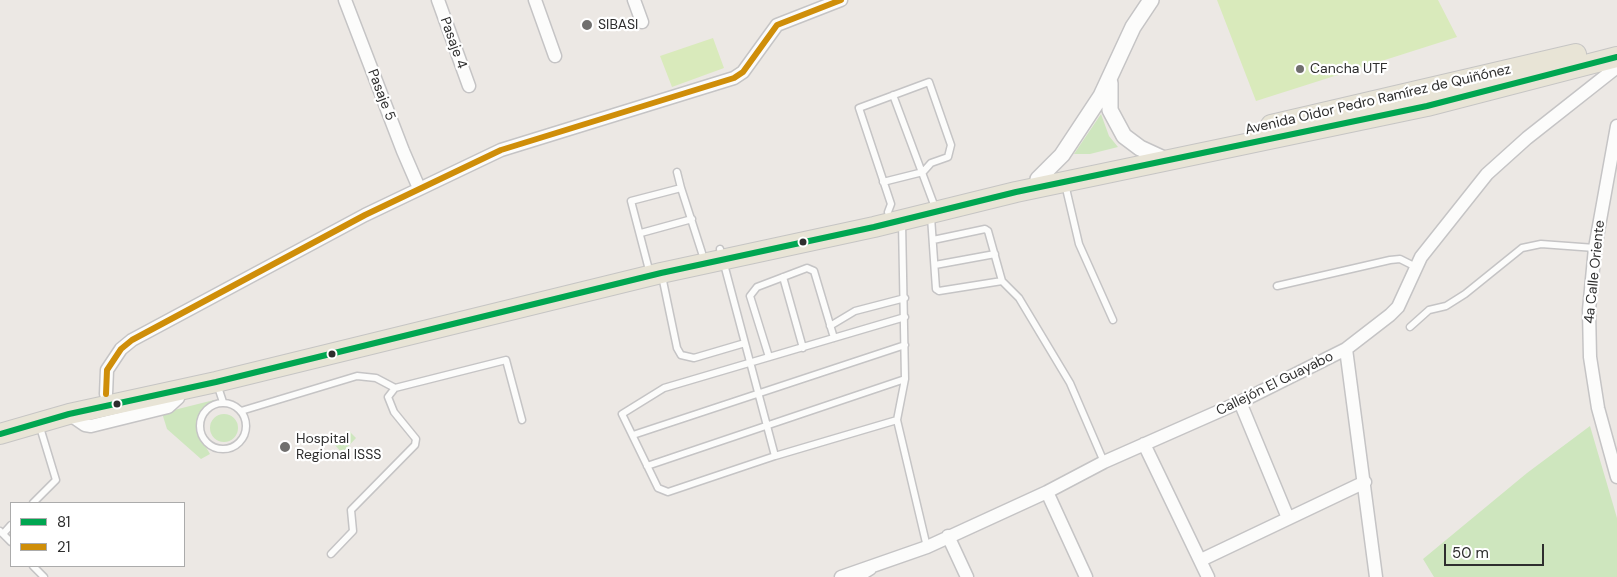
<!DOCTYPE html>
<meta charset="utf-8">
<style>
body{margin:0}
#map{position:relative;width:1617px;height:577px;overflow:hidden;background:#ece8e4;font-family:"DM Sans",sans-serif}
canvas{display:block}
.legend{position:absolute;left:10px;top:502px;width:175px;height:65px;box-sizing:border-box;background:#fff;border:1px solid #ababab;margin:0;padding:6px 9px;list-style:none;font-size:15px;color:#2e2e2e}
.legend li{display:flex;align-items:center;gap:10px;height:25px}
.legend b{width:25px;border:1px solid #ababab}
.scale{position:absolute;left:1444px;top:544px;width:100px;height:22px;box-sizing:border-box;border:2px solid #2e2e2e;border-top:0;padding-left:6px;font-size:15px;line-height:18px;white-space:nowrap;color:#2e2e2e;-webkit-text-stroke:4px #fff;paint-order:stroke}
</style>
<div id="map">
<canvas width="1617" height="577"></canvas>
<ul class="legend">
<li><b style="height:6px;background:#00a651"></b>81</li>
<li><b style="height:6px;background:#cf8e09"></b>21</li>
</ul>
<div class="scale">50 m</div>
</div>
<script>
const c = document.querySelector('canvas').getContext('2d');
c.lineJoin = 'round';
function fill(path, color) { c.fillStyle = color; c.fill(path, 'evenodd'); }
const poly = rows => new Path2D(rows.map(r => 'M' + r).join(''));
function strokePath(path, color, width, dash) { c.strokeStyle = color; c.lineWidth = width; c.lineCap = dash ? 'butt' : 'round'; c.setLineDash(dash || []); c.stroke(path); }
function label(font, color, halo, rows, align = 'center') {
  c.font = font + ' "DM Sans",sans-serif'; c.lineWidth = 4.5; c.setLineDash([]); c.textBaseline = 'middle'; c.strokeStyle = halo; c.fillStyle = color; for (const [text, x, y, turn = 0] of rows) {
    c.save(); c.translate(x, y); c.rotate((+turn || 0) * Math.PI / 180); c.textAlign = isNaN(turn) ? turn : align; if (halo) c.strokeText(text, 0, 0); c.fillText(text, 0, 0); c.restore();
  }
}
fill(poly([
 [1101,114,1109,136,1118,147,1090,154,1074,154],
 [214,400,213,403,204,409,198,422,200,437,210,454,201,459,167,429,162,413],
 '210 428a14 14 0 1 1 28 0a14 14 0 1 1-28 0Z',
 [1590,426,1617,518,1617,577,1434,577,1423,559,1527,473],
 [348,430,356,438,342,453,334,444]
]), '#cee6be');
fill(poly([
 [1217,0,1438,0,1457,37,1256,101],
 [713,38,724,68,672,87,660,56]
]), '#d9eabb');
const service = poly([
 [893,95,936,210],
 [677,172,681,188],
 [883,182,923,172,931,163,948,157,951,145,929,82,859,108,891,204,888,212],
 [1065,184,1079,244,1113,320],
 [931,217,936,289,939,291,1002,281,988,231,985,229,933,240],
 [902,222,905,379,897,420,927,547],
 [641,233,692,219],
 [720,249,775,456],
 [935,265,995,254],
 [648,266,631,201,681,188,702,253],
 [662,276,677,348,681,355,694,358,745,343],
 [783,277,803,348],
 [1002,281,1019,298,1070,383,1104,462],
 [1277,286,1390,260,1400,259,1416,267],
 [830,326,855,311,905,298],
 [1410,327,1429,310,1446,306,1465,294,1522,248,1541,244,1595,248],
 [769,357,750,296,757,287,807,268,814,271,834,338],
 [217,384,223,402],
 '200 426a23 23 0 1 1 46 0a23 23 0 1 1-46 0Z',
 [241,411,357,376,376,378,395,388,506,360,522,420],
 [897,420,775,456,668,492,658,488,622,414,664,388,905,317],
 [633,435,905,345],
 [647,466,905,379],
 [33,503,56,480,39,424],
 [0,531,11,542],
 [3,534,11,525],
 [331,554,353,531,351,510,415,445,416,439,394,412,388,397,395,388],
 [33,566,44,577],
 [862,577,872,571]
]);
const minor = poly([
 [345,0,403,151,419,188],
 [438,0,469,86],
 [535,0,555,56],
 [634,0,642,22],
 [1617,126,1595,248,1589,310,1590,357,1598,408,1617,477],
 [1346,349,1376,577],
 [106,394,107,370,121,349,132,340,365,215,501,150,734,78,743,72,777,25,841,0],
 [1240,402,1288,518],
 [69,414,85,425,91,426,168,407,178,398,180,390],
 [1144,444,1208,577],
 [1047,492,1086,577],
 [948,536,967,577],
 [1201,560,1365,482],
 [841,577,927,547,1047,492,1104,462,1240,402,1346,349,1390,315,1398,307,1421,257,1487,174,1527,138,1617,67]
]);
const tertiary = poly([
 [1110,83,1110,110,1124,136,1140,148,1166,160],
 [1038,179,1062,155,1101,96,1133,27,1151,0]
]);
const primary = poly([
 [1271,125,1576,54],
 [0,434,69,414,216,382,661,273,874,227,1016,192,1427,106,1617,57]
]);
strokePath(service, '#c5c4c5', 9);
strokePath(minor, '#c5c4c5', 15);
strokePath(tertiary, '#c5c4c5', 18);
strokePath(primary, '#c6c5c4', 22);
strokePath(service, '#fcfcfb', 6);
strokePath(minor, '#fcfcfb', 12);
strokePath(tertiary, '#fcfcfb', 15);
strokePath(primary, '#e8e4d6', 20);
strokePath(poly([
 [0,434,69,414,216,382,661,273,874,227,1016,192,1427,106,1617,57]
]), '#00a651', 6);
strokePath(poly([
 [106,394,107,370,121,349,132,340,365,215,501,150,734,78,743,72,777,25,841,0]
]), '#cf8e09', 6);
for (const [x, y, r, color] of [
 [587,25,6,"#706f6e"],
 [1300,69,5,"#706f6e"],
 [803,242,4.5,"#2e2e2e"],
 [332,354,4.5,"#2e2e2e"],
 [117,404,4.5,"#2e2e2e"],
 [285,447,6,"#706f6e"]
]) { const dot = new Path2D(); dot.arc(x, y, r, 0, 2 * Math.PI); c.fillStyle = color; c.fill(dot); strokePath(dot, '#fff', 2); }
label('14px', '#2e2e2e', '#fff', [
 ["SIBASI",598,25],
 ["Cancha UTF",1310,69],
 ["Hospital",296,439],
 ["Regional ISSS",296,455]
], 'left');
label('14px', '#2e2e2e', '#fff', [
 ["Pasaje 4",453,43,70],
 ["Pasaje 5",381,95,69],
 ["Avenida Oidor Pedro Ramírez de Quiñónez",1378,100,-13],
 ["4a Calle Oriente",1595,272,-84],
 ["Callejón El Guayabo",1275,384,-26]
]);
</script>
